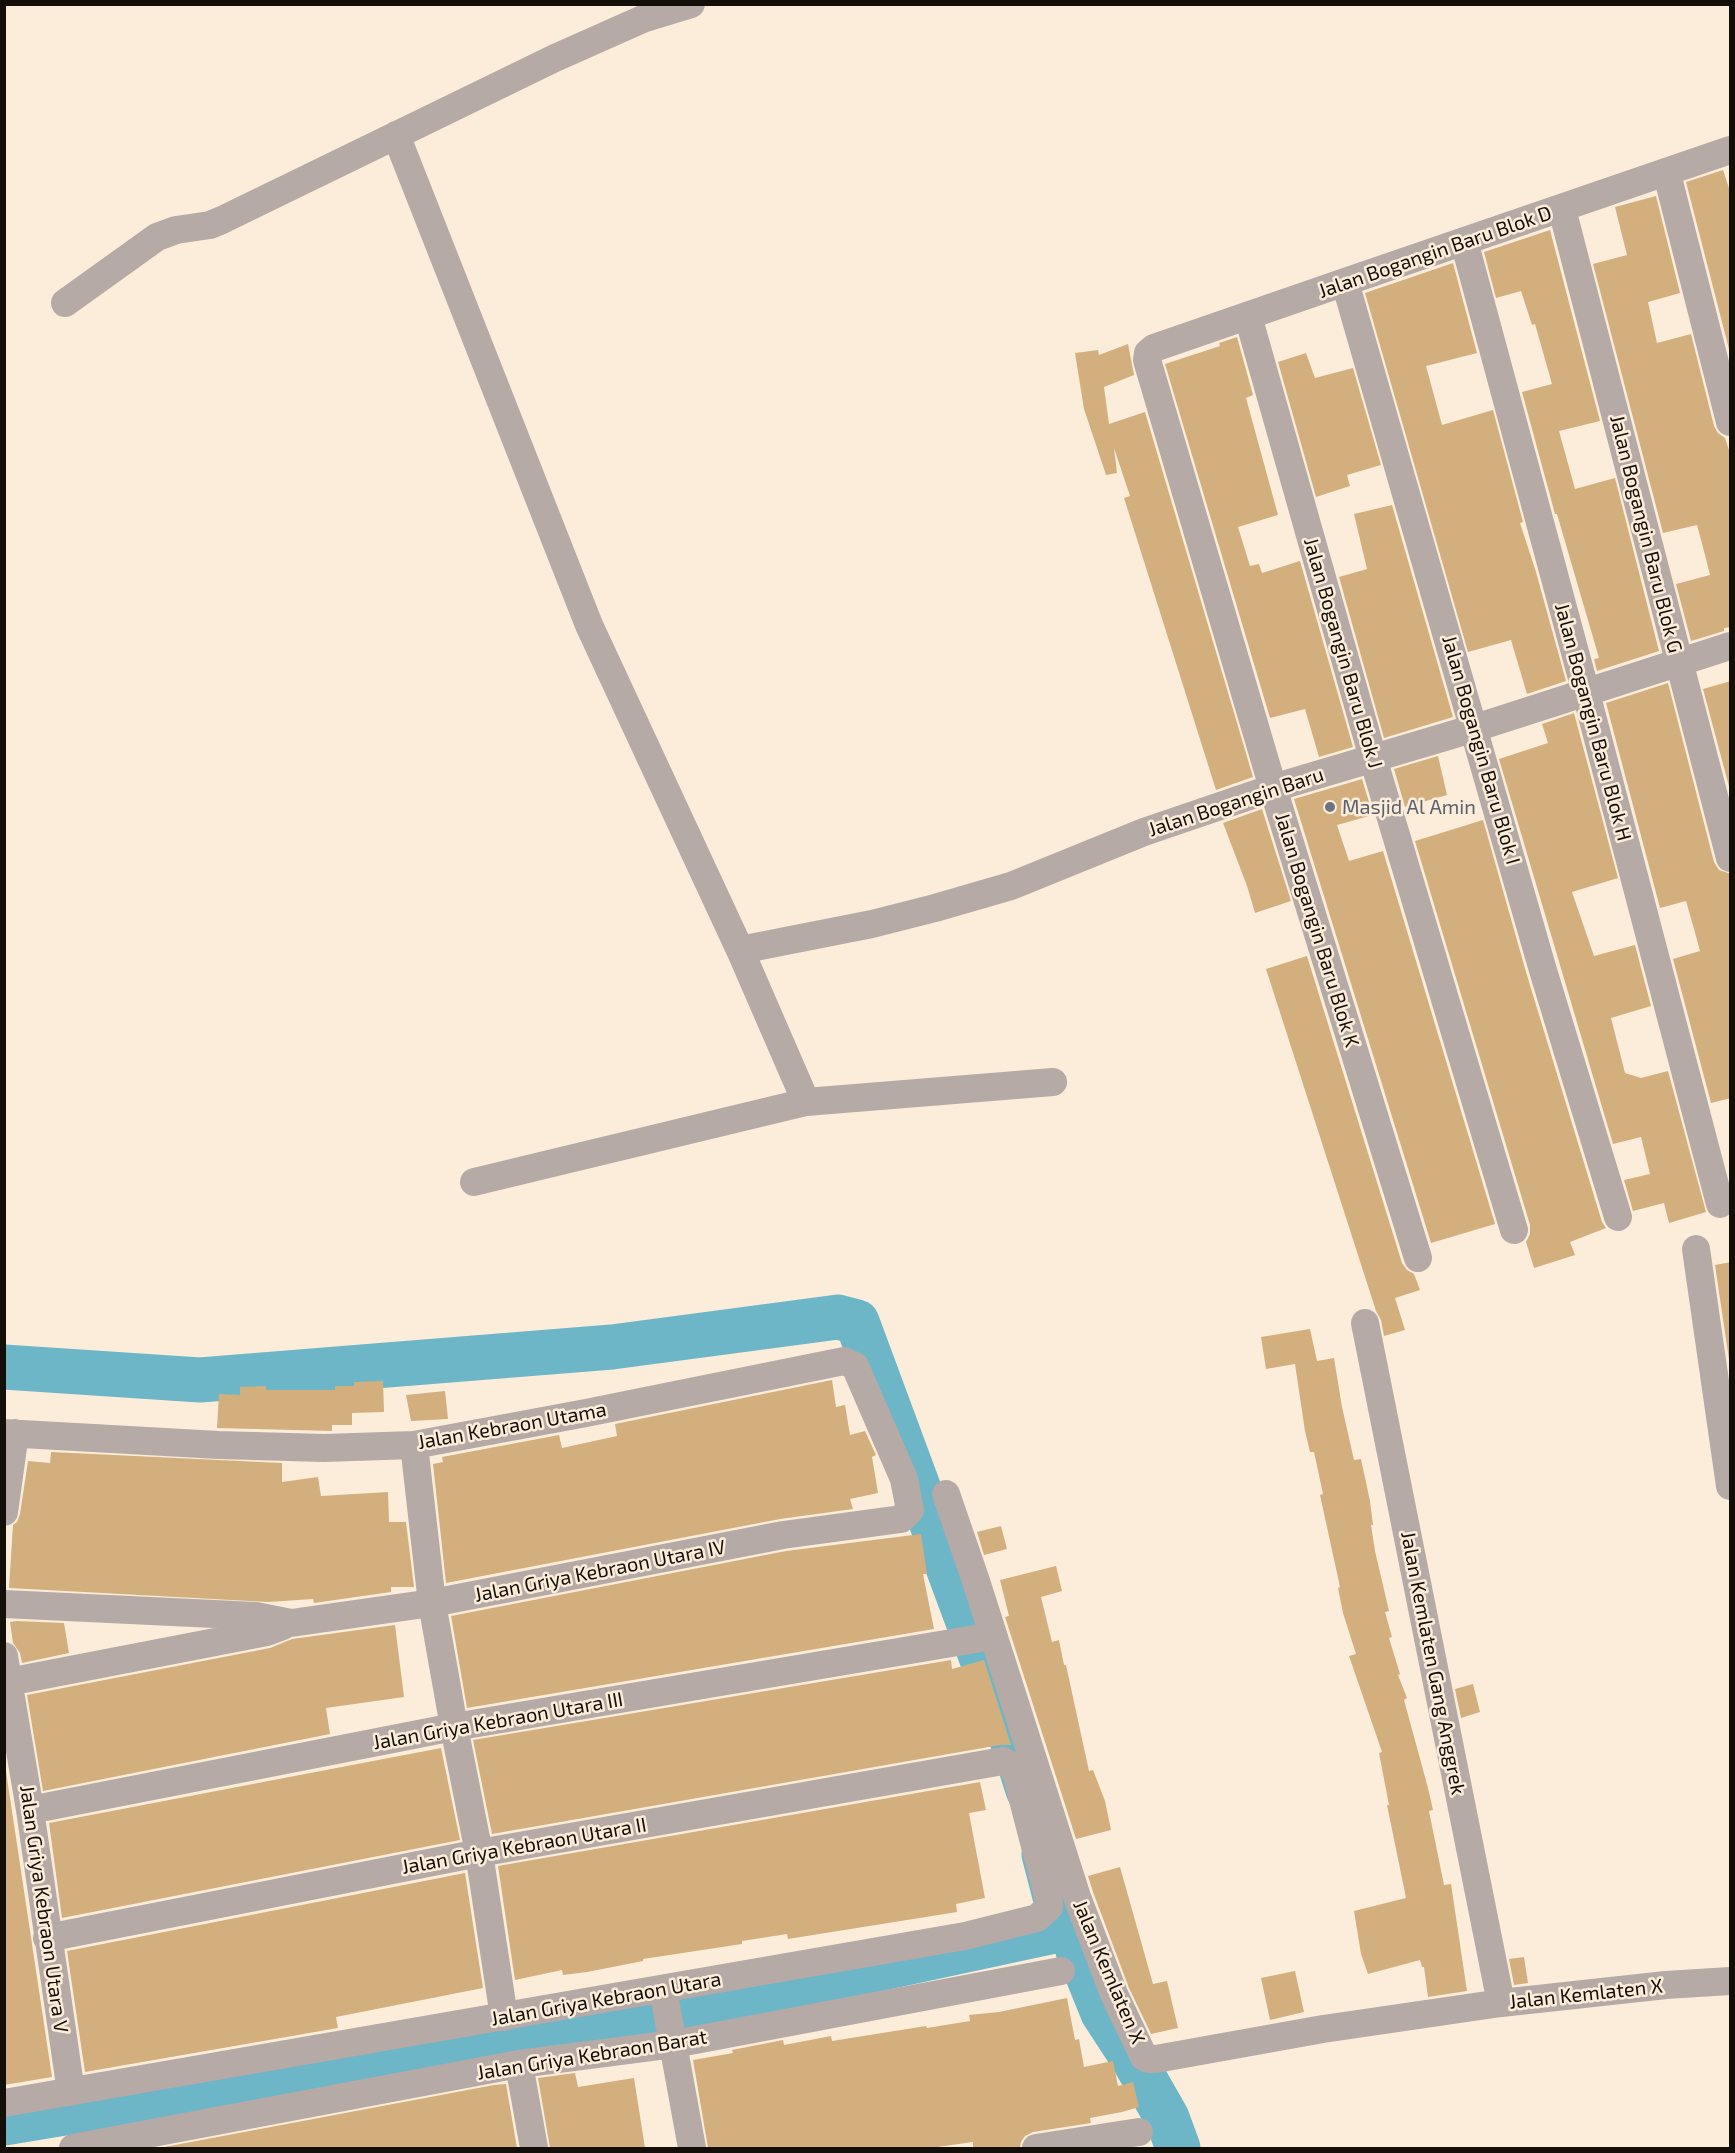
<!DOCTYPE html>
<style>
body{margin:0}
#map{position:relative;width:1735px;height:2153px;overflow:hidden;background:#fcedda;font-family:"Exo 2",sans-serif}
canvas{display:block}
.frame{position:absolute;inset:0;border:6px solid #130e08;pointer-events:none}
</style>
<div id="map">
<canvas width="1735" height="2153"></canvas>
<div class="frame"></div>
</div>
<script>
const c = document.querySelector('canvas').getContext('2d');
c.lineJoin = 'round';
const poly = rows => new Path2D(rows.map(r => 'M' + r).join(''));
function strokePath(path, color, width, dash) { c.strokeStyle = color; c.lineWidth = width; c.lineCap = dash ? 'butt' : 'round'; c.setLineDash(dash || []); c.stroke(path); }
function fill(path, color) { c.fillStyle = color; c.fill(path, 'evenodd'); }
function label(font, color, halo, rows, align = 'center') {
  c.font = font + ' "Exo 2",sans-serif'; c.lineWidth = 5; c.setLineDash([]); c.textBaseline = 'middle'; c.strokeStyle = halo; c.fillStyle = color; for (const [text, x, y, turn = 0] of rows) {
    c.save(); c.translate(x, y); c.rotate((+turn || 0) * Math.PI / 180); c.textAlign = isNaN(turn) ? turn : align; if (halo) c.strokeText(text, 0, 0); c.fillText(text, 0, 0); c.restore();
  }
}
strokePath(poly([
 [4,1367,200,1380,612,1347,838,1317,857,1322,1013,1743,1028,1790],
 [1044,1854,1058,1908,1073,1927,1078,1951,1103,2013,1135,2062,1167,2118,1178,2148],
 [4,2123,687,2010,1073,1927]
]), '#6db6c8', 45);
fill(poly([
 [1723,170,1731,194,1731,357,1686,182],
 [1656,196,1680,293,1648,302,1657,343,1691,334,1714,426,1718,433,1725,438,1731,456,1731,627,1724,628,1724,631,1691,641,1676,584,1710,575,1705,555,1697,525,1663,533,1593,264,1627,255,1615,207],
 [1550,230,1600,421,1559,431,1575,489,1615,478,1659,651,1597,671,1594,659,1599,658,1557,514,1555,514,1522,392,1552,384,1535,324,1532,325,1521,291,1496,298,1484,252],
 [1453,263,1477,353,1426,366,1442,425,1493,410,1523,522,1520,523,1536,572,1566,681,1527,694,1511,640,1468,652,1365,293],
 [1237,337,1253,395,1246,398,1278,515,1238,527,1250,566,1259,564,1262,573,1300,561,1353,747,1319,757,1305,709,1270,718,1165,364,1220,346,1219,343],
 [1128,344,1134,375,1104,387,1109,424,1145,412,1253,777,1216,790,1124,498,1130,496,1114,448,1117,473,1106,475,1084,409,1075,353,1098,350,1099,355],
 [1306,353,1315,378,1353,368,1381,465,1347,475,1350,486,1316,497,1278,362],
 [1392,505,1453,717,1384,738,1339,577,1367,569,1354,514],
 [1731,681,1731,794,1703,689],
 [1668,683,1714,862,1719,870,1731,874,1731,1098,1711,1103,1673,959,1700,951,1694,929,1686,901,1660,908,1606,703],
 [1574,713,1618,878,1572,892,1594,956,1635,945,1651,1006,1611,1018,1625,1073,1641,1078,1668,1071,1706,1212,1669,1223,1664,1203,1633,1211,1624,1180,1650,1174,1641,1137,1613,1144,1499,759,1548,743,1542,724],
 [1438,756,1447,795,1405,807,1394,769],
 [1362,779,1373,815,1337,825,1349,861,1383,851,1495,1224,1431,1243,1294,799],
 [1262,809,1291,901,1255,913,1247,886,1223,823],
 [1483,820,1526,972,1602,1222,1606,1228,1570,1242,1575,1255,1534,1268,1526,1242,1530,1234,1530,1225,1415,841],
 [1307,956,1402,1263,1407,1270,1414,1274,1420,1290,1395,1298,1405,1330,1384,1336,1381,1320,1376,1311,1266,969],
 [1731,1262,1731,1373,1715,1265],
 [1310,1329,1317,1361,1334,1358,1342,1407,1354,1460,1361,1459,1370,1501,1373,1525,1371,1525,1375,1551,1389,1611,1385,1612,1392,1637,1389,1638,1400,1674,1398,1675,1407,1698,1404,1700,1428,1788,1433,1810,1429,1811,1444,1885,1451,1884,1467,1991,1428,1997,1424,1967,1422,1967,1420,1960,1368,1974,1361,1954,1354,1911,1406,1898,1387,1805,1389,1805,1379,1753,1382,1752,1349,1656,1356,1654,1343,1613,1338,1588,1340,1587,1320,1495,1323,1494,1314,1452,1310,1452,1305,1431,1295,1364,1266,1369,1261,1337],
 [832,1380,836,1407,845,1405,850,1435,865,1431,876,1455,872,1457,878,1493,850,1499,853,1509,780,1519,446,1583,433,1464,443,1462,442,1457,559,1435,562,1448,617,1436,615,1424],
 [383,1381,384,1412,352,1413,352,1425,332,1425,332,1431,217,1428,219,1394,240,1395,240,1387,266,1386,266,1390,335,1390,335,1386,354,1386,354,1382],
 [445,1391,448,1419,411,1421,406,1395],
 [51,1452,282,1463,282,1482,318,1477,321,1496,388,1492,389,1522,406,1522,414,1587,391,1587,391,1592,314,1603,313,1599,268,1602,9,1588,13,1525,17,1522,20,1514,28,1461,50,1463],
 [1001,1526,1007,1549,984,1555,977,1532],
 [921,1534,927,1574,923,1574,934,1629,467,1708,451,1616,786,1551],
 [1056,1566,1062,1591,1041,1597,1052,1642,1059,1640,1064,1665,1066,1665,1089,1771,1093,1770,1105,1801,1111,1830,1076,1839,1005,1617,1009,1616,1000,1580],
 [16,1621,64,1623,69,1653,22,1663,20,1653,13,1643,10,1622],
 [395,1625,404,1697,326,1708,330,1734,43,1791,27,1695,270,1648,292,1639],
 [951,1660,952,1669,984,1660,1011,1745,1000,1745,492,1834,473,1740],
 [1473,1684,1480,1712,1461,1718,1455,1689],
 [441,1748,460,1840,62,1918,49,1823],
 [4,1758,52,2077,4,2085],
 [980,1782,986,1810,969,1813,985,1898,956,1904,957,1912,788,1939,787,1934,742,1941,742,1944,643,1959,643,1961,587,1972,563,1975,562,1970,515,1980,498,1866],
 [1120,1867,1153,1984,1167,1981,1178,2028,1151,2034,1129,1988,1093,1892,1088,1876],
 [465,1873,483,1988,336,2017,338,2028,85,2072,67,1951],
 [1524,1957,1528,1983,1514,1985,1509,1959],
 [1295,1971,1304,2012,1270,2020,1261,1978],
 [1067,1998,1075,2040,1079,2039,1084,2067,1113,2061,1118,2086,1133,2082,1139,2107,1122,2112,1090,2118,1091,2123,1033,2132,1025,2136,1021,2142,1020,2148,973,2148,973,2142,930,2148,708,2148,693,2060,733,2053,732,2050,783,2040,784,2045,831,2036,832,2041,926,2026,927,2028,970,2021,969,2015,999,2012],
 [575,2073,578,2087,634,2078,645,2148,550,2148,538,2078],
 [506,2084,517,2148,159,2148,494,2085]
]), '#d3af7e');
strokePath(poly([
 [396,135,589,625,740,950,806,1102],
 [1667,174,1730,422],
 [1562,209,1730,858],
 [1464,241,1586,693,1720,1204],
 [1345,282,1542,967,1618,1217],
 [65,303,157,237,176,230,210,225,222,220,555,58,645,18,691,4],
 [1248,316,1373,758,1514,1230],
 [740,950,872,924,935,908,1011,886,1144,832,1273,788,1475,728,1730,646],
 [474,1182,806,1102,1053,1082],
 [1696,1249,1730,1486],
 [1418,1258,1273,788,1147,360,1148,353,1154,348,1345,282,1730,150],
 [1365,1323,1501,2003],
 [4,1433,218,1445,324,1448,414,1445,586,1413,844,1361,855,1366,904,1479,910,1510,901,1519,783,1535,432,1603,291,1623,256,1616,4,1604],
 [414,1445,432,1603,454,1727,479,1853,504,2017],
 [946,1494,975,1578,1077,1897,1114,1994,1144,2057,1149,2059,1156,2059,1323,2029,1501,2003,1666,1985,1730,1981],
 [4,1512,15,1433],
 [4,1656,30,1810,71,2092],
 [8,1682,267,1632,283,1626],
 [30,1810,454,1727,993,1636],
 [663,1989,692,2148],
 [519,2064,534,2148],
 [4,2103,965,1936,1037,1918,1049,1907,1048,1896,1016,1773,1010,1765,1003,1761,479,1853,47,1938],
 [73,2148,519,2064,674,2044,1061,1971],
 [1036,2148,1139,2132]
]), '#b5aaa6', 28);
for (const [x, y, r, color] of [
 [1330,807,6,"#6b7280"]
]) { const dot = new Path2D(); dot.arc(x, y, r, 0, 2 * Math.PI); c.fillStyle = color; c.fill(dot); strokePath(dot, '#fcedda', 2); }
label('20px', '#130e08', '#fcedda', [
 ["Jalan Bogangin Baru Blok D",1435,252,-19],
 ["Jalan Bogangin Baru Blok G",1646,534,76],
 ["Jalan Bogangin Baru Blok J",1343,653,74],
 ["Jalan Bogangin Baru Blok H",1593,722,75],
 ["Jalan Bogangin Baru Blok I",1481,750,74],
 ["Jalan Bogangin Baru",1236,802,-18],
 ["Jalan Bogangin Baru Blok K",1317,930,73],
 ["Jalan Kebraon Utama",512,1426,-10],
 ["Jalan Griya Kebraon Utara IV",600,1571,-11],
 ["Jalan Kemlaten Gang Anggrek",1433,1663,79],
 ["Jalan Griya Kebraon Utara III",498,1721,-10],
 ["Jalan Griya Kebraon Utara II",524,1846,-10],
 ["Jalan Griya Kebraon Utara V",44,1909,82],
 ["Jalan Kemlaten X",1109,1972,67],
 ["Jalan Kemlaten X",1586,1994,-6],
 ["Jalan Griya Kebraon Utara",606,1999,-10],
 ["Jalan Griya Kebraon Barat",592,2055,-9]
]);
label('20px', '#5b616d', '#fcedda', [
 ["Masjid Al Amin",1342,807]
], 'left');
</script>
